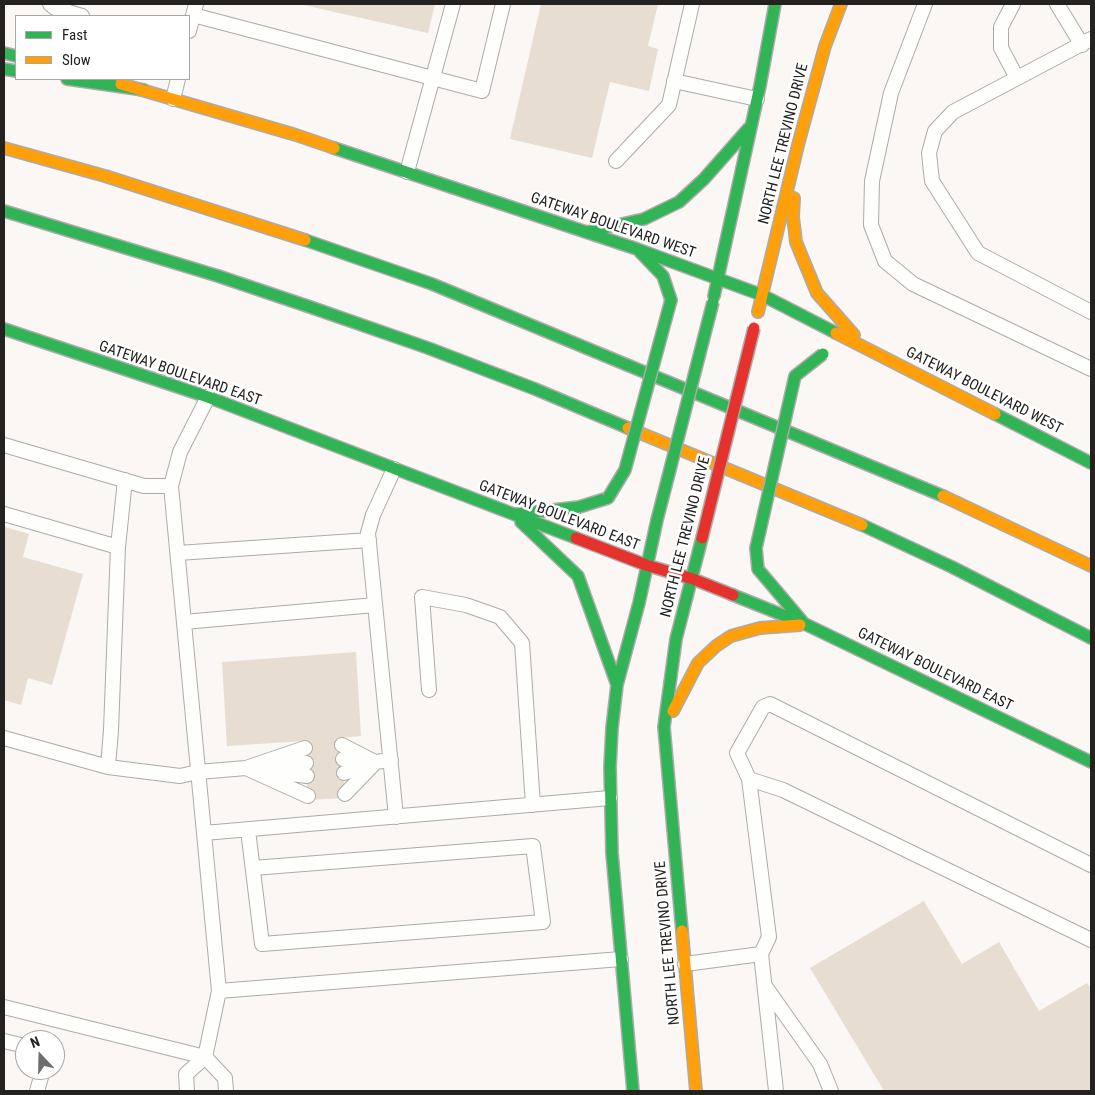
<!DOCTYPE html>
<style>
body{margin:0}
#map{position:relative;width:1095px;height:1095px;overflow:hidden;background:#faf7f4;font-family:"Roboto Condensed",sans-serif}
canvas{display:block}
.frame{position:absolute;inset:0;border:5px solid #242221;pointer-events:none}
.legend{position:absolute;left:15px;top:15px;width:175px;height:65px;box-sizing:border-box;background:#fff;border:1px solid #a7a7a6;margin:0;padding:6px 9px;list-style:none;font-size:15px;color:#242221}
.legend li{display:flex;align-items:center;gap:10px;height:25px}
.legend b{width:25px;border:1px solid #a7a7a6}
.north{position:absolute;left:15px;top:1030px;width:50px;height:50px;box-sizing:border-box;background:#fff;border:1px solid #a7a7a6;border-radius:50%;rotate:339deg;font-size:14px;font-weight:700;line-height:20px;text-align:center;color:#242221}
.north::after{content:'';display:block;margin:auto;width:18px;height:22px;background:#6f6d6b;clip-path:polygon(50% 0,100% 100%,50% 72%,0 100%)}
</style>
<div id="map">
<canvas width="1095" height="1095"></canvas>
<div class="frame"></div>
<ul class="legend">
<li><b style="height:6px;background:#30b455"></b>Fast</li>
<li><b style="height:6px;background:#ff9f0a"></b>Slow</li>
</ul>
<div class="north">N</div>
</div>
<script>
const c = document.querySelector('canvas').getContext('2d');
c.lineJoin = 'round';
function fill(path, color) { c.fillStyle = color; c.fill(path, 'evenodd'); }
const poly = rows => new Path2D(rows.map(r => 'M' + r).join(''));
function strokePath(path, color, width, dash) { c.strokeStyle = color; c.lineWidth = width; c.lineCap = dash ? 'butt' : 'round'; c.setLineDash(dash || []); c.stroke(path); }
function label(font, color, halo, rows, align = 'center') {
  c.font = font + ' "Roboto Condensed",sans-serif'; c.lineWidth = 5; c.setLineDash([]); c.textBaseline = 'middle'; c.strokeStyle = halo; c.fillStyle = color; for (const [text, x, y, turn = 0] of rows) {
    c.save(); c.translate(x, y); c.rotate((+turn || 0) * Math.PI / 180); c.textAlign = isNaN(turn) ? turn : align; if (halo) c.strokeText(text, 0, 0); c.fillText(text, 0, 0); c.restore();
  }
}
fill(poly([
 [299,4,435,4,428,33],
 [541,4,658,4,648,46,658,49,649,91,610,82,592,158,510,139],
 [5,527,29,534,23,557,83,574,52,685,28,678,21,705,4,700],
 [356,652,361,736,341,738,345,798,308,800,304,741,227,746,222,662],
 [924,901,962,964,999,942,1039,1011,1087,983,1091,989,1091,1091,884,1091,810,968]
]), '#e8ddd1');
const lane = poly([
 [50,4,55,8,82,16],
 [925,4,891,93,872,181,871,225,885,261,913,284,1091,369],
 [1013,4,1001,27,1001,48,1017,78],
 [1057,4,1082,45],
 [193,15,482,91,503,4],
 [189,31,196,4],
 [1091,39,953,112,935,131,929,153,932,181,978,253,1091,312],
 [674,81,757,99],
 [173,99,178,79],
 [616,161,669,105,692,4],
 [407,172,453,4],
 [4,445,144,486,171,486],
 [394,469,373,515,368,533,396,817],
 [4,514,118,547,125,480],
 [118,547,111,730,108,767,180,776,198,772,246,768,305,748],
 [178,553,369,540],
 [184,622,375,605],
 [429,690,422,597,466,605,500,617,522,643,533,805],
 [4,738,108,767],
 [342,745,375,762],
 [343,759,367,761],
 [274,766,306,763],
 [246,768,308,796],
 [259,770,307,776],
 [344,773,375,762,391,760],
 [749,779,737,753,763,707,770,704,1091,865],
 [345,794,373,765],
 [248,830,262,944,543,922,533,846,253,868],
 [204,833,610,798],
 [761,954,776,1091],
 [685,964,761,954,769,937,749,779,783,790,1091,940],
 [765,986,820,1064,831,1091],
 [219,991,621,959],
 [4,1007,205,1057,225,1078,226,1091],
 [4,1041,25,1046],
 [37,1091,43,1070],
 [187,1091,186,1074,205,1057,219,991,171,486,180,452,208,397]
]);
const fast = poly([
 [4,53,16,56],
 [4,69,16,71],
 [67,79,144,90],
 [334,148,637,249,762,295,836,333],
 [4,211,218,276,313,308,428,348,535,389,628,428],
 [587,232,644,219,679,202,704,179,749,128],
 [305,240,432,284,943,496],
 [640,252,663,276,671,300],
 [714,296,760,86,775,4],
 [4,329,208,397,576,538],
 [995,414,1091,463],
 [517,514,579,507,608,498],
 [521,522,578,576,617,685],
 [862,525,952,567,1091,638],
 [758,569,802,621],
 [733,595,805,624,1091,762],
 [682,931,664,727,676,639,702,538],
 [633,1091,612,853,610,767,612,728,617,685,639,603,657,520]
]);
const slow = poly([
 [121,84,296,135,334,148],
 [4,148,105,176,305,240],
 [794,198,793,217,796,242,817,293,854,335],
 [758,312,798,145,825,46,841,4],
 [836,333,995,414],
 [628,428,862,525],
 [943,496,1091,566],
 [673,711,698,663,716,646,731,636,760,628,800,625],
 [682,931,696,1091]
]);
const jam = poly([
 [576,538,646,565,693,579,733,595]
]);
strokePath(lane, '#adaba9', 16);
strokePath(fast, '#adaba9', 14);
strokePath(slow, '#adaba9', 14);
strokePath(jam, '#adaba9', 14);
strokePath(lane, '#fefefd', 14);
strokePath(fast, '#30b455', 11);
strokePath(slow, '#ff9f0a', 11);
strokePath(jam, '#e5322d', 11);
const fastBridge = poly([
 [608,498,625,470,671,300],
 [657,520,713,302],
 [758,569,756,548,795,376,823,354]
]);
const jamBridge = poly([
 [702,538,754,328]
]);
strokePath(fastBridge, '#adaba9', 14, []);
strokePath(jamBridge, '#adaba9', 14, []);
strokePath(fastBridge, '#30b455', 11);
strokePath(jamBridge, '#e5322d', 11);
label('15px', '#242221', '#fff', [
 ["NORTH LEE TREVINO DRIVE",784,144,-76],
 ["GATEWAY BOULEVARD WEST",613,226,19],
 ["GATEWAY BOULEVARD EAST",180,374,19],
 ["GATEWAY BOULEVARD WEST",984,391,27],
 ["GATEWAY BOULEVARD EAST",559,516,21],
 ["NORTH LEE TREVINO DRIVE",686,537,-76],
 ["GATEWAY BOULEVARD EAST",935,670,26],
 ["NORTH LEE TREVINO DRIVE",668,943,-95]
]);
</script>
